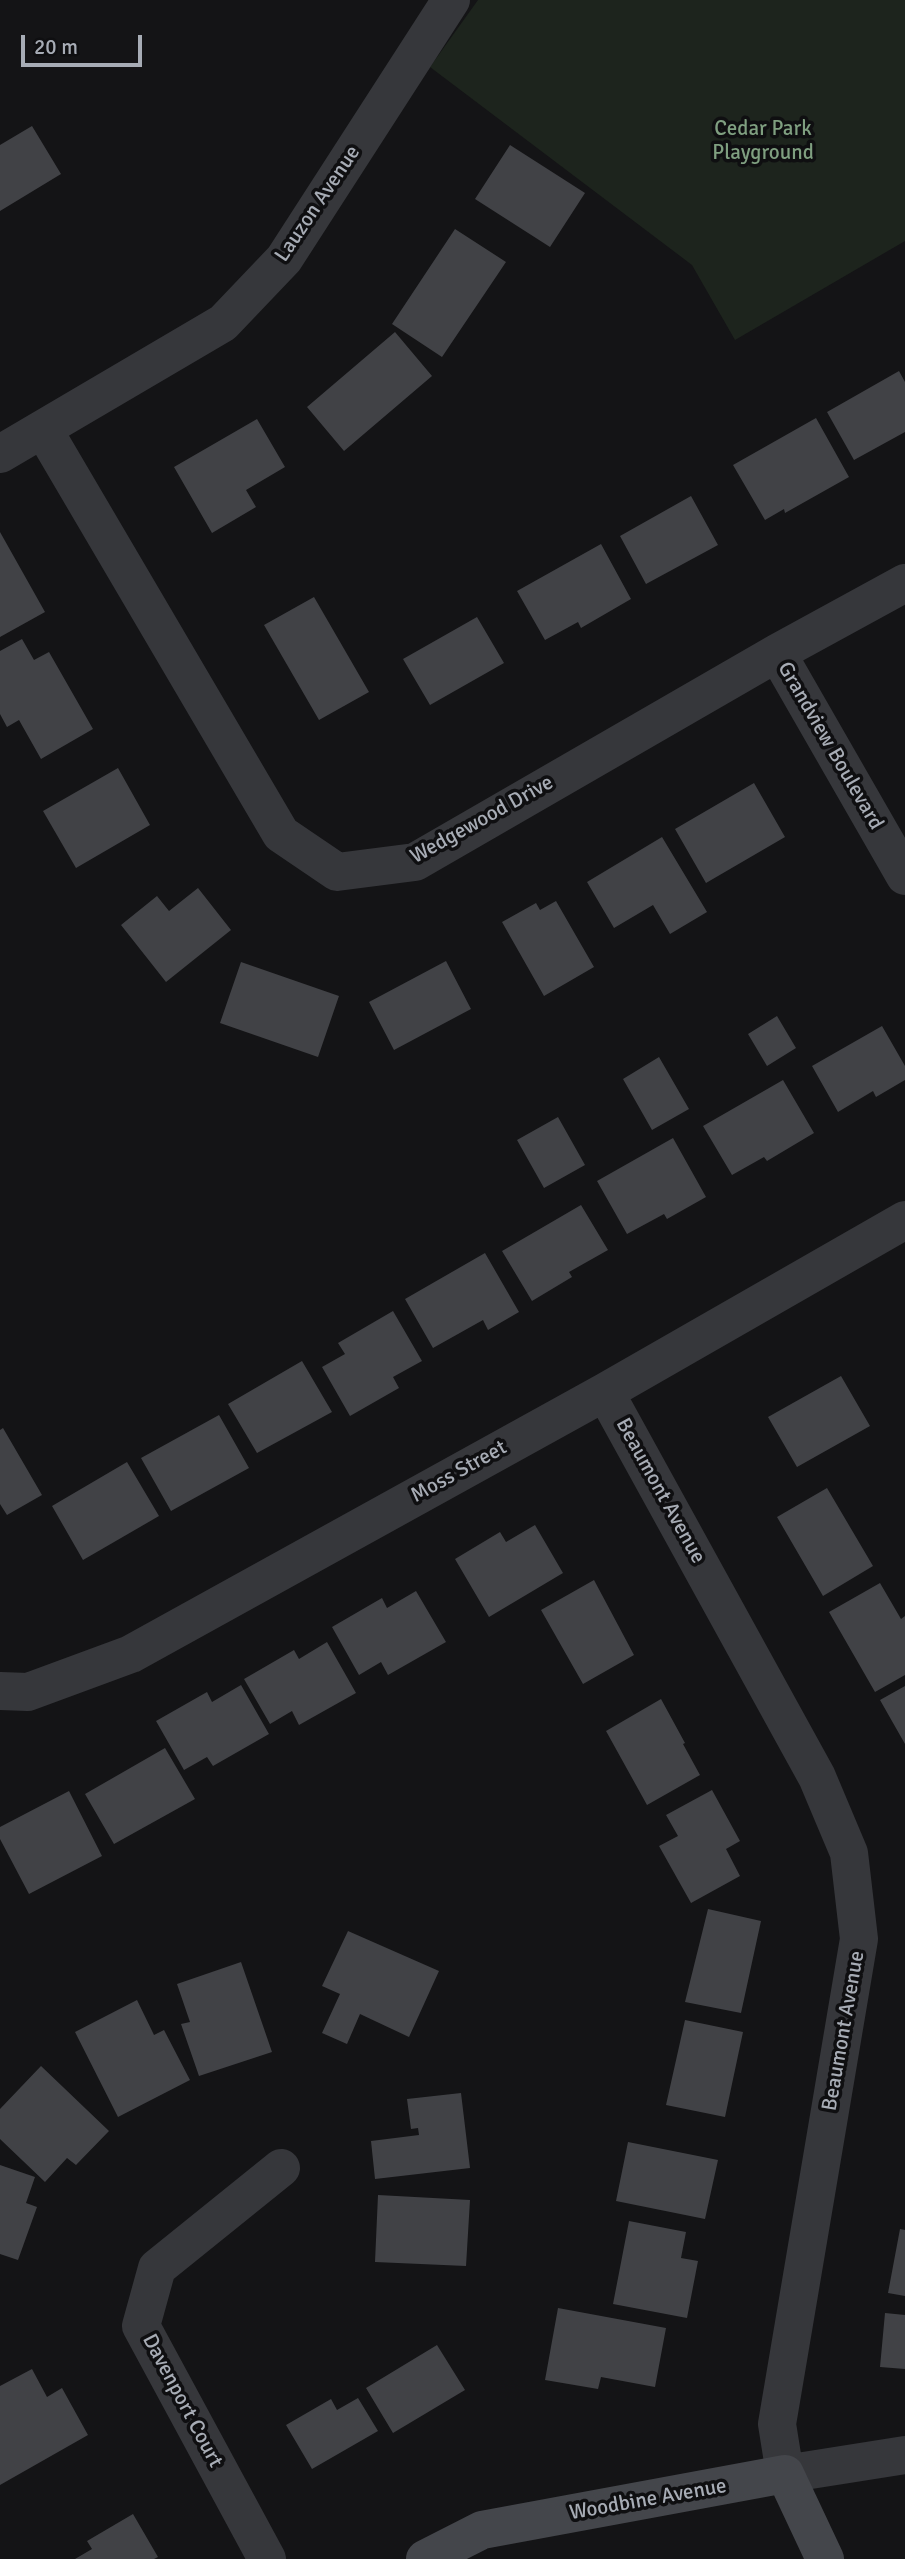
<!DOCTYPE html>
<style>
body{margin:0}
#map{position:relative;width:905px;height:2559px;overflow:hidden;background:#141416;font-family:Signika,sans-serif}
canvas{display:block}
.scale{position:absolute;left:21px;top:35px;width:121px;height:32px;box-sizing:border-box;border:4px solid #a7acb5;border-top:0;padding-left:9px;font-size:21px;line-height:24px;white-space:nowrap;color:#a7acb5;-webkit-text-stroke:5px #0f0f11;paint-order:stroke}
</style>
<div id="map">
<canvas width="905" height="2559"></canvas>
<div class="scale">20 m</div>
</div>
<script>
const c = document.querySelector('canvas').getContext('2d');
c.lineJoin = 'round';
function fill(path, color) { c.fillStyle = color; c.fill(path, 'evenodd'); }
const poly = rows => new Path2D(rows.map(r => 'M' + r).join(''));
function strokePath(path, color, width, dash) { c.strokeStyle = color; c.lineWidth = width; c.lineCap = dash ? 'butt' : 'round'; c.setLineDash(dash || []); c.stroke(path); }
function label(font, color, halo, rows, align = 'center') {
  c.font = font + ' Signika,sans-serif'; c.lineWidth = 7; c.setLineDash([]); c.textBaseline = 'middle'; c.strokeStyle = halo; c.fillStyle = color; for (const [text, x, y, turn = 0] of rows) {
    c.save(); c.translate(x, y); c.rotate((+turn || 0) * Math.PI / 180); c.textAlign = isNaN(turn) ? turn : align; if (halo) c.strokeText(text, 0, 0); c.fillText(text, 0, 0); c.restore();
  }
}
fill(poly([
 [478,0,905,0,905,241,735,340,692,265,430,67]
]), '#1d241d');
fill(poly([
 [32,126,61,174,0,211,0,145],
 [510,145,585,193,550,247,475,199],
 [455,229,506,262,442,357,392,324],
 [395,332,432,376,344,451,307,407],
 [899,371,905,382,905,432,854,460,827,412],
 [816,418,849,477,785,513,784,509,765,520,733,465],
 [257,419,285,467,246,490,256,507,212,533,174,467],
 [691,496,718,545,646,584,620,536],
 [0,532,45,612,0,637],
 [601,544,631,599,581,628,578,622,545,640,517,591],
 [314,597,369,692,319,720,264,625],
 [477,617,504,663,430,705,403,659],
 [22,639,34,660,49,652,93,729,41,759,19,720,7,727,0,714,0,651],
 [118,768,150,825,76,868,43,811],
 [754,783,785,837,706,883,675,829],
 [662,837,707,912,670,934,653,905,614,928,587,882],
 [198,888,231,930,166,982,121,925,157,896,169,911],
 [556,901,594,967,544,996,502,922,536,903,540,910],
 [446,961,471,1009,394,1050,369,1002],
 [241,962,339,996,318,1057,220,1023],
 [777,1016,796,1048,767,1066,748,1034],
 [882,1026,905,1066,905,1080,876,1097,873,1091,838,1112,812,1066],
 [659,1057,689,1109,652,1130,623,1079],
 [783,1080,814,1133,767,1161,764,1157,732,1175,703,1126],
 [558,1117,585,1165,544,1188,517,1140],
 [673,1138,706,1197,667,1219,664,1214,627,1234,597,1181],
 [581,1205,608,1250,569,1272,572,1277,532,1301,502,1251],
 [485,1253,519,1312,488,1330,483,1320,433,1348,405,1299],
 [393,1311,422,1361,393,1377,399,1388,350,1416,322,1367,345,1354,338,1343],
 [302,1361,332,1412,257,1453,228,1404],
 [841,1376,870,1426,797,1467,768,1417],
 [219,1415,249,1468,171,1511,141,1458],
 [3,1428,42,1495,7,1515,0,1504,0,1430],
 [127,1462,159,1516,83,1560,52,1506],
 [827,1488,873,1566,823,1596,777,1517],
 [535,1525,563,1573,489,1617,455,1559,500,1532,506,1542],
 [594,1580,634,1655,583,1684,541,1610],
 [880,1583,901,1619,905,1616,905,1675,875,1692,829,1612],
 [416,1591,446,1642,388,1675,381,1662,359,1675,332,1627,382,1598,387,1608],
 [327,1642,356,1693,299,1725,292,1711,270,1724,244,1679,294,1650,299,1659],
 [241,1685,269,1734,213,1766,207,1757,184,1770,156,1721,207,1692,212,1702],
 [905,1686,905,1744,880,1700],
 [661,1699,685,1743,683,1744,700,1775,647,1805,606,1731],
 [165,1748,195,1799,114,1844,85,1794],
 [712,1790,740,1841,726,1849,740,1876,691,1903,659,1846,678,1836,666,1815],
 [69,1791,102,1856,29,1894,0,1839,0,1827],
 [708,1909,761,1921,741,2013,685,2002],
 [348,1931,439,1971,409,2037,360,2014,347,2044,322,2033,340,1994,322,1986],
 [241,1962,272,2052,199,2076,181,2024,190,2022,177,1984],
 [137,2000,154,2035,164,2030,190,2080,118,2117,75,2032],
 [685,2020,743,2032,725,2117,666,2105],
 [41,2066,109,2131,76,2165,67,2158,45,2182,0,2139,0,2109],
 [461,2093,470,2168,375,2179,371,2141,419,2135,418,2128,411,2129,407,2099],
 [628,2142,718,2160,705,2219,616,2201],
 [0,2165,35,2177,26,2203,37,2207,18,2260,0,2254],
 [378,2195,470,2200,466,2266,375,2262],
 [629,2221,686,2232,681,2258,698,2261,687,2318,613,2304],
 [900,2229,905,2230,905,2296,888,2293],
 [558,2308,666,2328,655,2387,601,2377,598,2389,545,2380],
 [885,2313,905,2315,905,2369,880,2367],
 [437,2345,465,2390,393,2433,366,2388],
 [32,2369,47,2397,62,2388,88,2435,0,2485,0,2386],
 [358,2398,378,2431,312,2469,286,2425,331,2399,337,2410],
 [133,2514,158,2557,154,2559,75,2559,92,2549,87,2541]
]), '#414246');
strokePath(poly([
 [43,429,281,834,337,872,415,862,777,653,905,583],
 [0,454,223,323,284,259,451,0],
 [777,653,905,876],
 [605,1392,817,1777,849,1853,859,1939,777,2424,785,2474,905,2455],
 [0,1691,28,1692,131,1654,605,1392,905,1220],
 [267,2559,141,2326,157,2268,281,2168]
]), '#36373b', 38);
strokePath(poly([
 [425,2559,482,2530,785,2474,825,2559]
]), '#44464b', 38);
label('21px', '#7f9f80', '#0f0f11', [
 ["Cedar Park",763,129],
 ["Playground",763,153]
]);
label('21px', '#a7acb5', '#0f0f11', [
 ["Lauzon Avenue",318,204,-56],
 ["Grandview Boulevard",830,746,60],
 ["Wedgewood Drive",482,820,-29],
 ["Moss Street",459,1472,-29],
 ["Beaumont Avenue",660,1491,61],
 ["Beaumont Avenue",844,2031,-80],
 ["Davenport Court",182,2401,62],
 ["Woodbine Avenue",648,2500,-10]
]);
</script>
